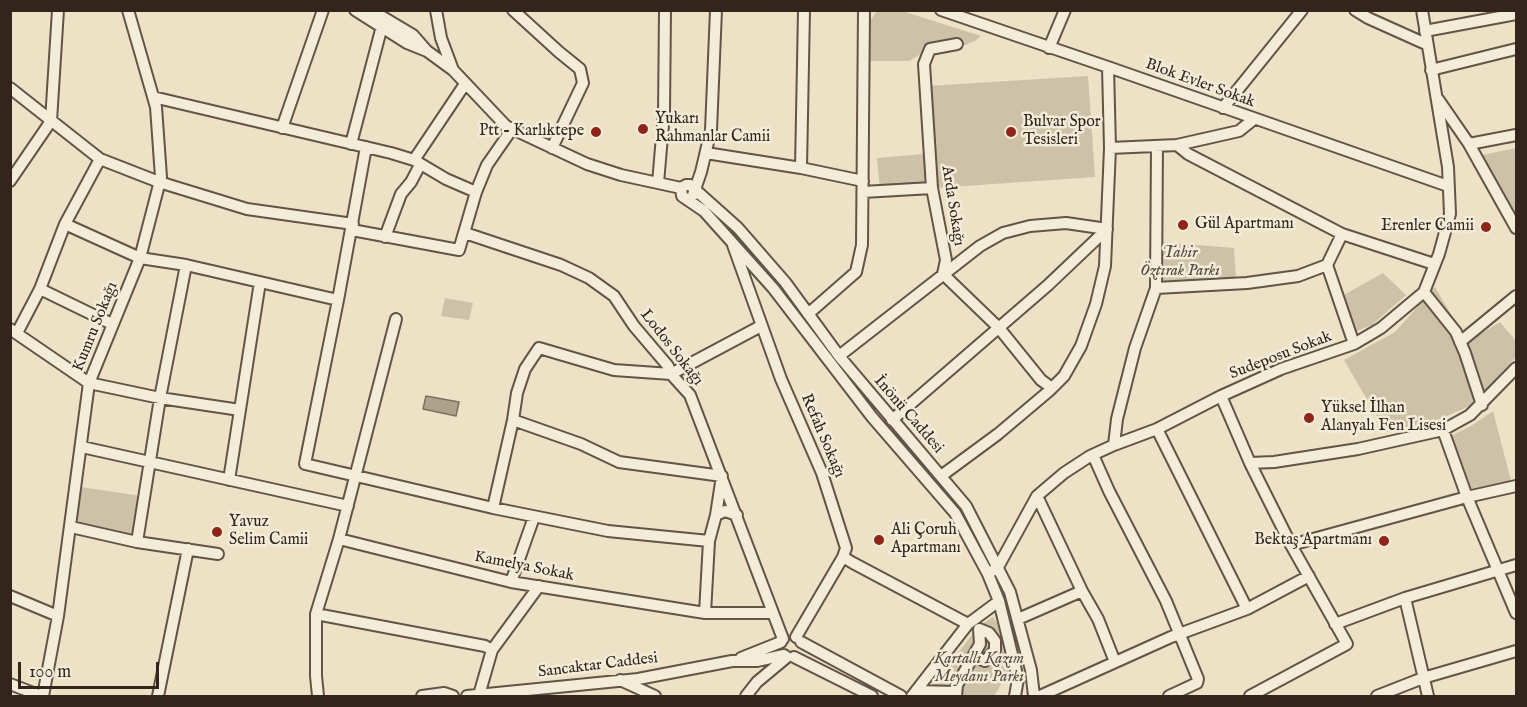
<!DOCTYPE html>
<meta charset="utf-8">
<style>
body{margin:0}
#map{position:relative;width:1527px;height:707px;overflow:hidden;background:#ede2c5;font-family:"IM FELL English",serif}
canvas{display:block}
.frame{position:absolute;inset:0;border:12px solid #33251c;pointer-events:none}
.scale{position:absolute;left:18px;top:662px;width:141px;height:27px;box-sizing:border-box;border:3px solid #33251c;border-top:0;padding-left:8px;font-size:18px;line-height:21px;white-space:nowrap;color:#33251c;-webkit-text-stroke:4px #f3ecd9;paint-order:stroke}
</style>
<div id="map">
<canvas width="1527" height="707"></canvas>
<div class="frame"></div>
<div class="scale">100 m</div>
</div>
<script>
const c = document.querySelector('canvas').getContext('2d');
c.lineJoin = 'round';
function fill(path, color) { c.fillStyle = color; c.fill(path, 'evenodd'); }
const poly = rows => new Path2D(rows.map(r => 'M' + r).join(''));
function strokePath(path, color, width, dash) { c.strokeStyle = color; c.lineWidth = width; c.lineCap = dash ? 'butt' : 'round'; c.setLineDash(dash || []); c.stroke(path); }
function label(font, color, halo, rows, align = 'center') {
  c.font = font + ' "IM FELL English",serif'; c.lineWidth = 5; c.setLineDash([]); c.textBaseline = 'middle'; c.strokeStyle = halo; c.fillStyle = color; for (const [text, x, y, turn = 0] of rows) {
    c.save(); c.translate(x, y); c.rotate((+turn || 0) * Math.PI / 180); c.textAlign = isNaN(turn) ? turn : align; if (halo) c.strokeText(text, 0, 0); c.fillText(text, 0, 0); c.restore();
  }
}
fill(poly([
 [877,11,902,11,981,36,975,41,965,45,928,46,921,54,909,61,867,61,870,21],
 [1088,76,1095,177,935,188,928,86],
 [1516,148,1516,214,1511,217,1482,155],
 [925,154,928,186,880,190,877,158],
 [1161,242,1234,248,1236,279,1163,284],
 [1383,273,1406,295,1372,325,1357,331,1354,330,1342,296],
 [1435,287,1467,342,1500,322,1516,341,1516,357,1472,405,1440,419,1386,432,1344,360,1395,332],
 [445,298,473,303,469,320,441,316],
 [1493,411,1511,481,1470,489,1451,436,1471,426],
 [81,487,141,496,134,532,128,534,79,522,77,515],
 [993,617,997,623,1004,647,1008,672,995,695,992,696,924,696,979,626]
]), '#cdc2a8');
const water = poly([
 [426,396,459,402,456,416,423,409,426,396]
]);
fill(water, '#aea28c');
strokePath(water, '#7d705f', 1.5);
const minor = poly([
 [355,10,407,43,427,51,453,70,506,126,587,164,621,175,681,188,686,185,690,185,738,228,785,282,839,356,966,506,1010,592,1031,670,1034,696],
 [371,10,413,35,427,51],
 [436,10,441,38,453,70],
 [513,10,559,52,580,69,583,83,552,148],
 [941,10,1108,67,1448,186],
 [1355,10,1368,18,1426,44],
 [1425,31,1516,14],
 [957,44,930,49,924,64,932,188,946,260,943,274,999,328,1041,380,1052,388],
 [1049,48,1065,10],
 [1108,67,1110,148],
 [1431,70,1516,49],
 [10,88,100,159,159,182,247,209,353,224],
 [153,97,391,153,414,160,446,179,476,192],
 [1438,99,1469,144,1516,228],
 [1223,108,1302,10],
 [282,128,323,10],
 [351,144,382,26],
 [1469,144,1516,135],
 [1177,145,1239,131,1254,119],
 [366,147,338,300,305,464,493,508,608,531,709,541,716,515,725,511,737,515],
 [706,153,801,168,804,10],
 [414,160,465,84],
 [801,168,863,181],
 [10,181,51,121,58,10],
 [658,183,664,113,665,10],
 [681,188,682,196,704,211,773,288,872,417,955,513,988,574,999,601,1018,679,1015,696],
 [863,192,932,188],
 [693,195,701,172,711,130,716,10],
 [65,224,140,258,186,265,338,300],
 [352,230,459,250,476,192,487,165,512,129],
 [465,233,561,265,589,278,614,296,634,326,668,366,671,374,690,395,783,639],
 [385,237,401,194,411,182,420,165],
 [733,245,781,379,822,473,846,548,843,557,796,637],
 [1327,265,1354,344],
 [1156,288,1247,283,1298,276,1327,265,1342,234],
 [40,289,112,324],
 [1424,292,1456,332,1465,353,1482,405],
 [808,314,856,272,862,245,864,10],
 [10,329,89,383,160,398,240,410],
 [17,333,40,289,65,224,100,159],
 [1460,342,1516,296],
 [839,356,980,246,1003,233,1030,226,1066,223,1107,229],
 [1221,396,1250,463,1291,545,1347,644,1250,696],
 [513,420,581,444,619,462,722,476,716,515],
 [892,420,1047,286,1107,229],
 [1157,429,1247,609],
 [1443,430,1467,497,1516,613],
 [1114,445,1117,419,1135,348,1156,288,1157,146],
 [82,447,348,506],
 [1093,455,1109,491,1166,601,1198,679,1197,683,1169,696],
 [1250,463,1274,462,1358,449,1443,430,1470,415,1516,368],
 [941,476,998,434,1049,391,1064,376,1081,346,1096,304,1105,266,1110,148,1177,145,1188,154,1342,234,1434,264],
 [229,480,260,282],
 [1037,496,1082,591,1098,619,1115,662],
 [493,508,513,420,517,393,525,369,539,348,614,370,671,374,761,326],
 [71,527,137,542,218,554],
 [339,539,511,582,705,613,772,613],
 [137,542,160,398,186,265],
 [1291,545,1467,497,1516,486],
 [843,557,853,563,968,624],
 [988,574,998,567,1037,496,1064,473,1090,456,1114,445,1157,429,1221,396,1281,369,1354,344,1381,328,1424,292,1439,254,1450,214,1448,167,1422,10],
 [511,582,534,517],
 [10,596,58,616],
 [1405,598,1428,696],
 [705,613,709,541],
 [316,614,485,646,492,650,479,695],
 [1018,619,1082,591],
 [1335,624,1405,598,1516,565],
 [801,642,901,696],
 [492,650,539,586],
 [794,657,872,696],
 [741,658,781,642],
 [620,680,655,696],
 [10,684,41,696],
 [917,691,956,692],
 [43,696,58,616,89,383,140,258,161,177,156,107,128,10],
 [158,696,188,549],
 [318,696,316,676,316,614,339,539,396,319],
 [422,696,444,693,453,696],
 [467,696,638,679,732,661,757,661,784,655],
 [746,696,757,682,787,657],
 [912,696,968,624,999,601],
 [956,696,957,685,980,644,979,629,989,633,995,641,995,650,985,661,974,657],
 [1040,696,1171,637,1247,609,1309,576],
 [1377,696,1423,678,1516,651]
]);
strokePath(minor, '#625446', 14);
strokePath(minor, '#f3ecd9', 10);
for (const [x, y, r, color] of [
 [643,129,6,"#8f2418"],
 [596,132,6,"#8f2418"],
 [1011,132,6,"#8f2418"],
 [1183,225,6,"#8f2418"],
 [1486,227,6,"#8f2418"],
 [1309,418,6,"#8f2418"],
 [217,532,6,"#8f2418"],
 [879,540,6,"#8f2418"],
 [1384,541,6,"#8f2418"]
]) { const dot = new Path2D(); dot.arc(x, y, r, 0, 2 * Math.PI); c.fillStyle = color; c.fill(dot); strokePath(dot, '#f3ecd9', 2); }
label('16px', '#33251c', '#f3ecd9', [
 ["Blok Evler Sokak",1200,84,20],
 ["Arda Sokağı",952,206,81],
 ["Kumru Sokağı",96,327,-68],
 ["Lodos Sokağı",671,348,52],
 ["Sudeposu Sokak",1281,356,-21],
 ["İnönü Caddesi",908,415,49],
 ["Refah Sokağı",822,436,67],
 ["Kamelya Sokak",524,567,11],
 ["Sancaktar Caddesi",598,666,-7]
]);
label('16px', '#33251c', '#f3ecd9', [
 ["Yukarı",655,120],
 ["Rahmanlar Camii",655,138],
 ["Bulvar Spor",1023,123],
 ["Tesisleri",1023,141],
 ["Ptt - Karlıktepe",584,132,"right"],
 ["Gül Apartmanı",1195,225],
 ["Erenler Camii",1474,227,"right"],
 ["Yüksel İlhan",1321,409],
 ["Alanyalı Fen Lisesi",1321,427],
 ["Yavuz",229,523],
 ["Selim Camii",229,541],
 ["Ali Çoruh",891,531],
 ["Apartmanı",891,549],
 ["Bektaş Apartmanı",1372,541,"right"]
], 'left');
label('italic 16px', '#5a4c3f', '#f3ecd9', [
 ["Tahir",1180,254],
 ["Öztırak Parkı",1180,272],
 ["Kartallı Kazım",979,660],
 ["Meydanı Parkı",979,678]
]);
</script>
